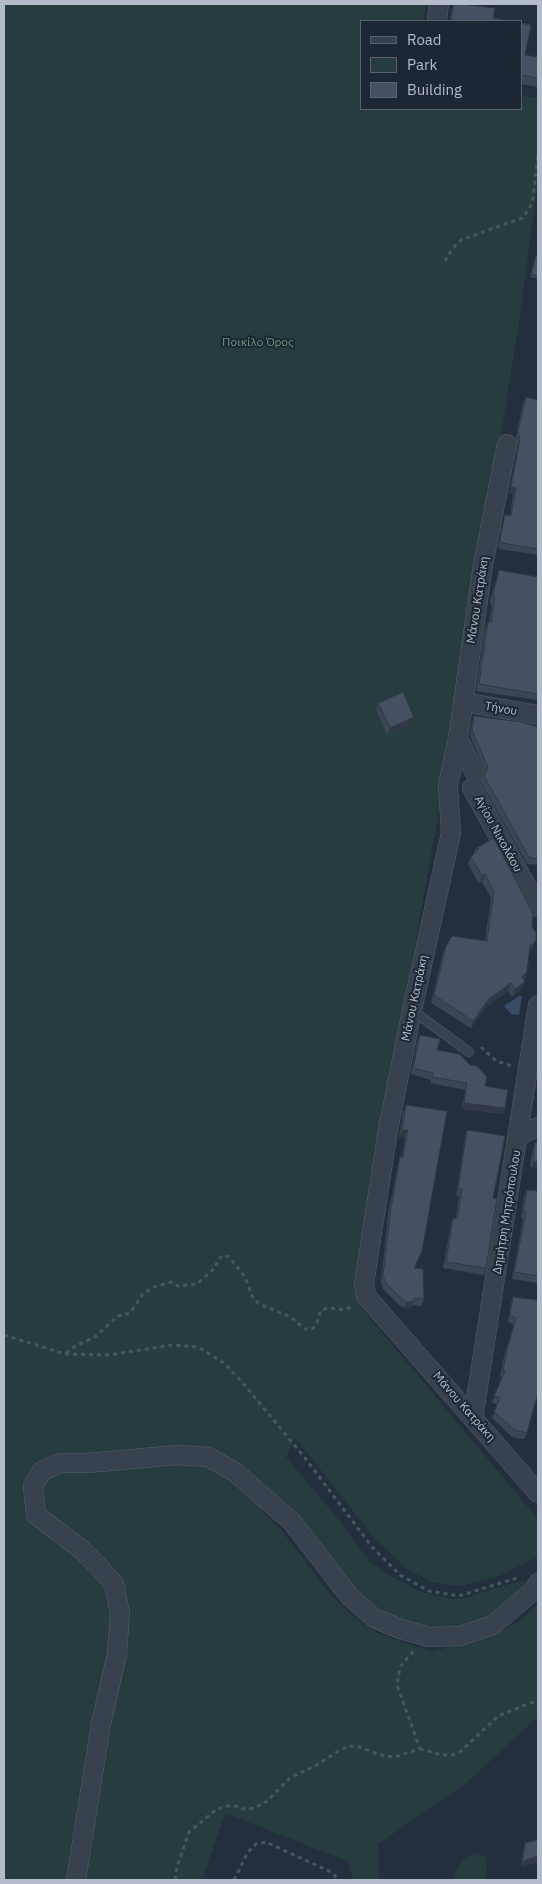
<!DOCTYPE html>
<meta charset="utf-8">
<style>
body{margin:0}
#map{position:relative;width:542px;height:1884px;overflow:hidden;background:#242f3e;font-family:"IBM Plex Sans",sans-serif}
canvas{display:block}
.frame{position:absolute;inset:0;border:5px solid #b4bcc9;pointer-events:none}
.legend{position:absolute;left:360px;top:20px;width:162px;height:90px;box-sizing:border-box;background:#1d2633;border:1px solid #59626f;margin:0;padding:6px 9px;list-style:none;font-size:15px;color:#b4bcc9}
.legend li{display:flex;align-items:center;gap:10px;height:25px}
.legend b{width:25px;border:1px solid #59626f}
</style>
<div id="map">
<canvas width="542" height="1884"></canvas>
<div class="frame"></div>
<ul class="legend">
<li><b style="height:6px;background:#38414e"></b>Road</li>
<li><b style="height:14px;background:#263c3f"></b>Park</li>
<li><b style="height:14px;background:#455162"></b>Building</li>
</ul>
</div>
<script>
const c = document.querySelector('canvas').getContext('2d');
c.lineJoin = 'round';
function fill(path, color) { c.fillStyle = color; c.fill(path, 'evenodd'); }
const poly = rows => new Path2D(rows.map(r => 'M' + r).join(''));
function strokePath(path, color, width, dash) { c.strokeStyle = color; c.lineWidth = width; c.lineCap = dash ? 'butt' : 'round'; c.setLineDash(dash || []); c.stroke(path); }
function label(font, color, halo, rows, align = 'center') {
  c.font = font + ' "IBM Plex Sans",sans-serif'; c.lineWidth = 4; c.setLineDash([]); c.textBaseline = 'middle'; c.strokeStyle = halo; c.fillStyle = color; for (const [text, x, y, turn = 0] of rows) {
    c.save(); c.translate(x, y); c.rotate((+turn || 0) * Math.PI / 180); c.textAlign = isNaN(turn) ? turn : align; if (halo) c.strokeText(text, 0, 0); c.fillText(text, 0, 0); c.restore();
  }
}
fill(poly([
 [4,4,426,4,423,21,361,21,361,109,521,109,521,96,538,98,538,180,518,329,452,736,355,1285,364,1311,538,1519,538,1557,499,1576,459,1586,431,1582,407,1569,374,1538,295,1437,286,1457,339,1520,369,1561,389,1575,419,1591,450,1599,466,1598,498,1587,521,1581,525,1582,526,1587,489,1622,429,1633,374,1613,269,1497,262,1511,282,1531,329,1593,354,1617,377,1633,432,1652,475,1639,486,1639,515,1624,538,1605,538,1717,465,1784,378,1844,379,1880,353,1880,349,1862,225,1813,202,1880,4,1880],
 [474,1853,484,1856,487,1866,484,1880,453,1880,462,1860]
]), '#263c3f');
fill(poly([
 [519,996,522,996,519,1015,511,1014,504,1006]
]), '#394c67');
const service = poly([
 [412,1010,469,1052]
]);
const minor = poly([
 [437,21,439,4],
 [507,444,483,565,458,738,448,785,451,833,412,1010,388,1130,364,1284,366,1296,538,1493],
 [463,702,538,715],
 [458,738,475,773],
 [472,788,538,907],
 [519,1135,538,1127],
 [473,1418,538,1005],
 [76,1880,101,1724,117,1654,120,1613,114,1584,100,1568,81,1549,36,1515,33,1486,42,1471,61,1463,88,1463,177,1455,208,1457,235,1472,292,1522,350,1597,374,1618,400,1629,429,1637,460,1636,493,1625,533,1591,538,1583]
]);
strokePath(service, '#565f6c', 10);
strokePath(minor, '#565f6c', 20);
strokePath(poly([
 [445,261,452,249,461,240,522,218,529,209,533,198,538,154],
 [481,1047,496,1061,512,1066],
 [4,1335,65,1354,109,1355,172,1345,198,1347,224,1363,243,1383,305,1458,372,1547,400,1575,429,1591,459,1596,520,1577],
 [66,1353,77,1345,95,1337,118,1316,130,1313,143,1294,154,1287,171,1282,178,1286,197,1284,215,1268,218,1260,223,1255,229,1257,245,1277,252,1296,259,1304,291,1317,305,1329,312,1329,316,1325,321,1310,328,1308,345,1310,354,1305],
 [420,1749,442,1755,452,1755,460,1752,498,1716,538,1700],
 [175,1880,177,1867,189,1832,217,1809,232,1805,244,1809,255,1808,267,1801,291,1777,315,1766,340,1750,350,1746,360,1747,380,1755,394,1757,420,1749,397,1685,400,1667,414,1650],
 [234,1880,248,1852,256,1844,266,1842,331,1872,339,1880]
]), '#44595c', 3, [4, 4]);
strokePath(service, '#38414e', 9);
strokePath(minor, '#38414e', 19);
fill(poly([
 [454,4,493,18,510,21,450,21,451,11],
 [521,23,525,55,538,57,538,87,521,84],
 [536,256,538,257,538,279,530,277],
 [526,397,538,400,538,555,500,549,498,547,503,522,505,515,510,516,513,494,509,494,518,446,516,437,523,403],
 [499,570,538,577,538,700,476,691,485,629,488,622,489,622,492,606,490,601],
 [378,703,414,717,412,723,387,735,376,710],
 [474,716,538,727,538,865,527,864,481,782,486,772,470,736,472,722],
 [476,848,532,927,533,948,529,951,527,972,524,980,522,989,512,997,508,991,486,1007,471,1028,431,1003,443,953,446,946,485,941,491,898,482,882,479,884,468,864,471,857,474,853],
 [420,1035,485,1086,505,1108,503,1114,462,1109,465,1090,430,1083,431,1080,411,1074,417,1042],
 [406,1105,422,1251,415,1268,424,1299,421,1306,412,1305,410,1308,404,1308,399,1305,383,1289,381,1282,388,1215,398,1164,400,1157,402,1157,405,1137,399,1137,403,1112],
 [467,1130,493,1198,486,1268,484,1275,443,1268,451,1224,453,1218,456,1218,459,1196,456,1195,465,1137],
 [535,1142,538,1169,532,1168,530,1165,533,1148],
 [527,1190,538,1191,538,1283,512,1279,523,1218,521,1218,524,1196],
 [513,1297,538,1300,527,1433,524,1439,512,1437,492,1418,497,1405,492,1402,502,1377,500,1377,504,1356,514,1325,508,1322,511,1303],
 [538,1840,538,1862,521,1867,523,1850,525,1843]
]), '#3b4654');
fill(poly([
 [511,487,516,488,513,494,509,494],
 [414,717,412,723,387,735,390,728],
 [485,874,482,882,479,884,482,876],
 [536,940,533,948,527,954,530,946],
 [527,972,525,980,519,984,522,977],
 [525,982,522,989,512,997,515,989],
 [511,983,508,991,486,1007,471,1028,473,1021,489,999],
 [464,1103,505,1108,503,1114,462,1109],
 [402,1130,408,1130,405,1137,399,1137],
 [534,1162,538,1162,538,1169,532,1168],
 [414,1298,410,1308,404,1308,406,1302],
 [538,1856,538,1862,521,1867,523,1861]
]), '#303945');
const building = poly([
 [454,4,460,4,495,8,493,18,510,21,451,21,454,4],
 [521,23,531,25,525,55,538,57,538,78,521,75,521,23],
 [536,256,538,257,538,276,531,274,536,256],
 [526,397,538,400,538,549,502,543,500,541,505,515,511,516,516,488,511,487,520,440,518,431,526,397],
 [499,570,538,577,538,694,479,684,488,622,491,623,495,599,493,594,499,570],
 [403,692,414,717,390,728,378,703,403,692],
 [474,716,521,722,538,727,538,859,529,857,484,776,488,767,472,730,474,716],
 [494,838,533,914,532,927,536,933,536,940,530,946,527,972,522,977,525,982,515,989,511,983,489,999,473,1021,434,995,446,946,452,936,487,941,494,891,485,874,482,876,471,857,479,848,476,848,494,838],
 [420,1035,440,1039,437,1050,459,1054,470,1065,477,1066,487,1077,485,1086,508,1090,505,1108,464,1103,467,1083,432,1077,433,1073,413,1068,420,1035],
 [406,1105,447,1111,422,1251,414,1268,423,1269,424,1299,414,1298,413,1302,406,1302,401,1298,385,1282,383,1275,391,1208,400,1157,403,1157,408,1130,402,1130,406,1105],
 [467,1130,505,1136,493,1198,497,1199,486,1268,446,1262,453,1218,456,1219,458,1216,462,1189,458,1189,467,1130],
 [538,1141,538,1162,534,1162,533,1159,535,1142,538,1141],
 [527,1190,538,1191,538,1276,514,1272,526,1212,523,1212,527,1190],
 [513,1297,538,1300,538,1392,527,1433,515,1430,494,1412,500,1398,494,1396,505,1371,503,1371,507,1349,516,1318,510,1315,513,1297],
 [538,1840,538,1856,523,1861,525,1843,538,1840]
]);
fill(building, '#455162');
strokePath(building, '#303945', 1);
label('12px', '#6b9a76', '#1d2633', [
 ["Ποικίλο Όρος",258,343]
]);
label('12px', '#b4bcc9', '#1d2633', [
 ["Μάνου Κατράκη",478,600,-81],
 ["Τήνου",501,709,10],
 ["Αγίου Νικολάου",498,834,61],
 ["Μάνου Κατράκη",415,998,-78],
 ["Δημήτρη Μητρόπουλου",507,1212,-81],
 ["Μάνου Κατράκη",464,1407,49]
]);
</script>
